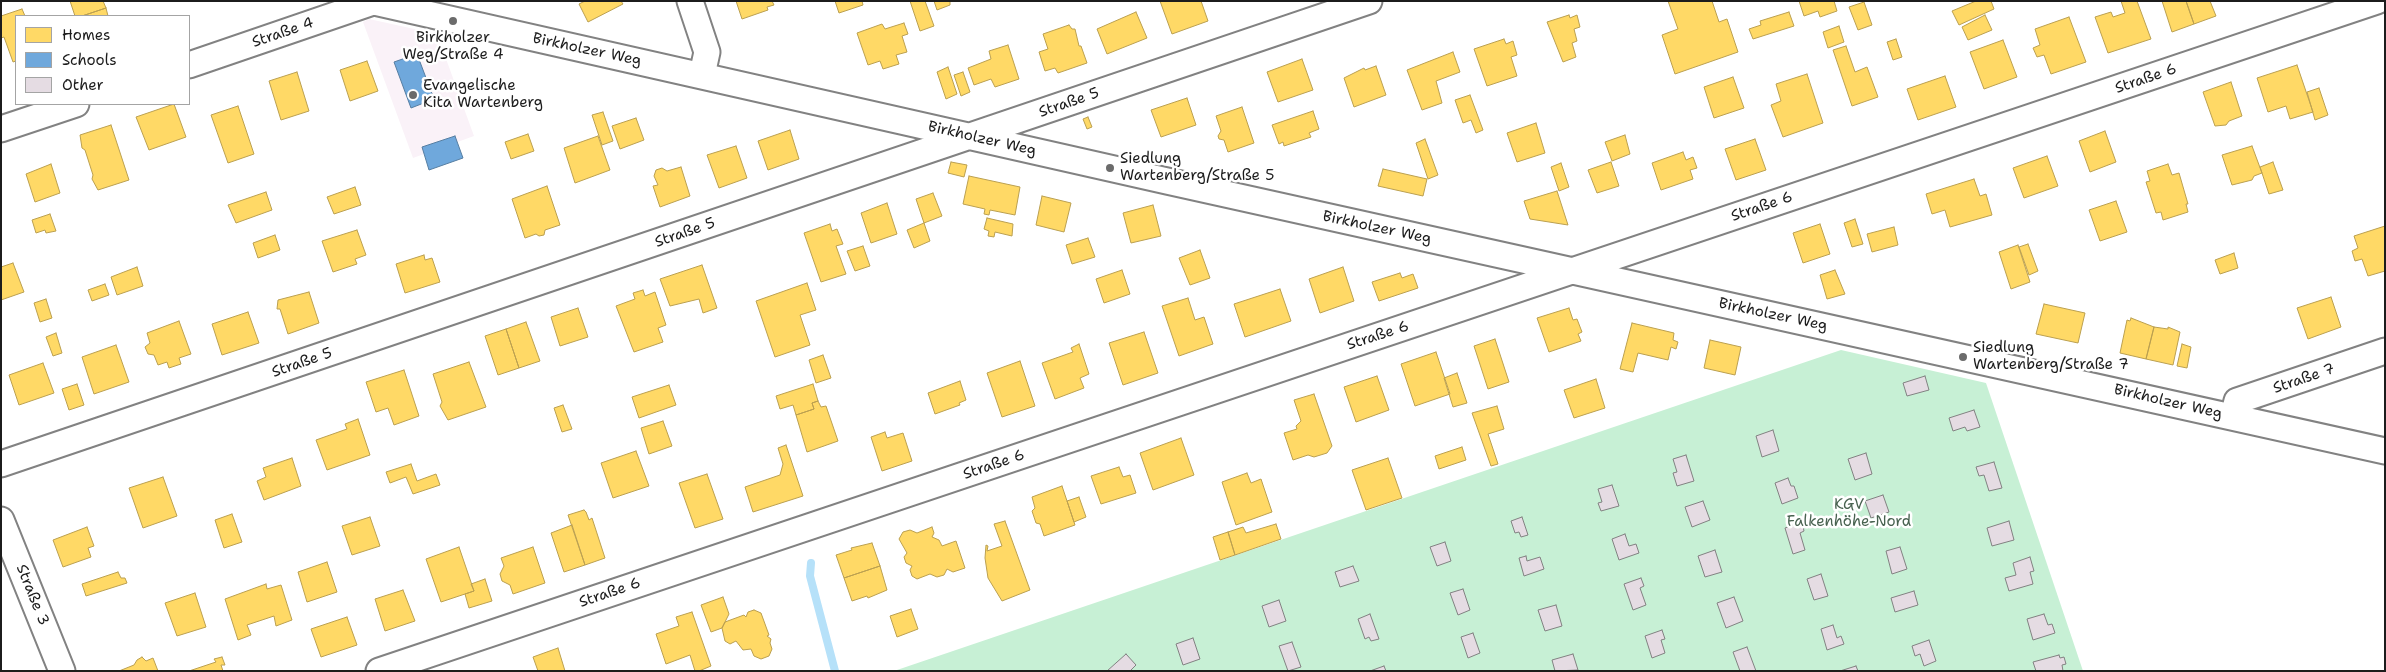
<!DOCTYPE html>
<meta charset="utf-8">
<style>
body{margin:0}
#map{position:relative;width:2386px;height:672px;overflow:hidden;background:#fff;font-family:"Shantell Sans",sans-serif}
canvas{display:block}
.frame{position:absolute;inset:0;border:2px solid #1c1c1c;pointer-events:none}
.legend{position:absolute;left:15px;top:15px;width:175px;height:90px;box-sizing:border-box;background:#fff;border:1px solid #a4a4a4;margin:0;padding:6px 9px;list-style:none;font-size:15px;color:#1c1c1c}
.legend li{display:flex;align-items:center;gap:10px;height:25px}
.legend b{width:25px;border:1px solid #a4a4a4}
</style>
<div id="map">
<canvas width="2386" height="672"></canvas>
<div class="frame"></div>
<ul class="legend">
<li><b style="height:14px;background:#ffd966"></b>Homes</li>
<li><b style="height:14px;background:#6fa8dc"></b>Schools</li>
<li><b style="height:14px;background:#e5dce3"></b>Other</li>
</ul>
</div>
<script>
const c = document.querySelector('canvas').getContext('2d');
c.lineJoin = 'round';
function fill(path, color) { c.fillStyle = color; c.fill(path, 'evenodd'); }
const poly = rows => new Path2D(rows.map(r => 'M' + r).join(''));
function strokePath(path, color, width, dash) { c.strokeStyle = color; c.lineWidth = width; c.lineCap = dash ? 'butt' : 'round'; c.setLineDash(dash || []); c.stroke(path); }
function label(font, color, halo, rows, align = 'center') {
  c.font = font + ' "Shantell Sans",sans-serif'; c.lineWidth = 5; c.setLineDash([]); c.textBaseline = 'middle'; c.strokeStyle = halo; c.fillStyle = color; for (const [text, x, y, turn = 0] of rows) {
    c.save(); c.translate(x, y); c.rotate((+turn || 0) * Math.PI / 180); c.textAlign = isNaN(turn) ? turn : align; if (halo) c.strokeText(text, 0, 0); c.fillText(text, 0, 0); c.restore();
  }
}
fill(poly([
 [369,19,437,34,474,136,413,158,363,22]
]), '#faf2f8');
fill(poly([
 [1841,350,1986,383,2083,671,894,671]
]), '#c7f0d5');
const homes = poly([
 [70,1,103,1,106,8,82,16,75,16,70,1],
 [585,1,621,1,623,4,588,22,579,4,585,1],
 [736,1,772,1,774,5,767,7,768,10,742,19,736,1],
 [835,1,862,1,863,5,839,13,835,1],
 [910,1,925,1,934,26,920,31,910,1],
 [934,1,950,1,950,5,937,10,934,1],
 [1160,1,1201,1,1208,21,1172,34,1160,1],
 [1668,1,1712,1,1719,22,1727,19,1738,52,1675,74,1662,35,1678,29,1668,1],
 [1799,1,1834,1,1837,11,1820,17,1818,11,1804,16,1799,1],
 [1976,1,1991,1,1994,9,1959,25,1952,11,1976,1],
 [2121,1,2137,1,2151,39,2108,53,2095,17,2111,12,2113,17,2125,13,2121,1],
 [2162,1,2186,1,2194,24,2172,32,2162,1],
 [2186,1,2210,1,2216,16,2194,24,2186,1],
 [1864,2,1872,25,1858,30,1849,7,1864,2],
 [106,8,108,16,82,16,106,8],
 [22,9,25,16,16,16,16,61,13,62,4,37,1,38,1,16,22,9],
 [1136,12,1147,38,1107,54,1097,29,1136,12],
 [1789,12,1794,26,1753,39,1749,29,1761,25,1760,21,1789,12],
 [1569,15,1570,18,1577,15,1580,27,1574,29,1577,41,1572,43,1576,57,1563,62,1547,22,1569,15],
 [1985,15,1992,30,1968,40,1962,27,1985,15],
 [2069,17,2086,62,2051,74,2044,55,2037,57,2033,48,2040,45,2035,29,2069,17],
 [904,23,908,34,902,36,907,52,896,55,899,64,883,69,880,61,868,65,857,33,882,24,885,29,904,23],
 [1069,25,1072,29,1075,29,1079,46,1081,46,1087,63,1058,73,1055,68,1045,71,1039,52,1048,49,1043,34,1069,25],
 [1839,26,1844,42,1828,48,1823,32,1839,26],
 [1504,39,1506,44,1513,41,1517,55,1511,57,1517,76,1487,86,1474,49,1504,39],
 [1896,39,1902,57,1893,60,1887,42,1896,39],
 [2003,40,2017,77,1984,89,1970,52,2003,40],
 [1008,45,1019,79,995,87,991,79,974,85,968,68,991,59,989,51,1008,45],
 [1846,46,1855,72,1867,67,1878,97,1852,106,1833,50,1846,46],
 [1453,52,1460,72,1436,81,1442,103,1422,110,1407,70,1453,52],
 [1302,59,1313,90,1278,102,1267,72,1302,59],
 [367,61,378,91,350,101,340,70,367,61],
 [2297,65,2313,112,2290,119,2286,106,2268,112,2257,78,2297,65],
 [1376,66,1386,95,1354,107,1344,78,1364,68,1365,70,1376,66],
 [948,67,957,94,946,99,937,72,948,67],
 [297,72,309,111,281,120,269,81,297,72],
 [963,72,970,92,961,96,954,75,963,72],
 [1807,74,1823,123,1783,137,1771,105,1781,101,1776,84,1807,74],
 [1945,76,1956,107,1918,120,1907,89,1945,76],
 [1733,77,1744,108,1714,118,1704,87,1733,77],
 [2231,82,2242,116,2229,121,2226,125,2215,126,2203,92,2231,82],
 [2319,88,2328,115,2315,120,2307,92,2319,88],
 [1470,95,1483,130,1476,133,1471,120,1463,123,1455,100,1470,95],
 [1187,98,1196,125,1161,137,1151,110,1187,98],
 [174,104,186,137,149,150,136,117,174,104],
 [238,106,254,154,228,163,211,115,238,106],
 [1242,107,1254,143,1228,152,1224,140,1219,139,1218,136,1221,131,1216,116,1242,107],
 [1313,111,1319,129,1309,133,1311,137,1284,146,1283,142,1279,144,1272,125,1313,111],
 [603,112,613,141,602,145,592,115,603,112],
 [1088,117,1092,127,1087,129,1083,119,1088,117],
 [636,118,644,140,620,149,612,126,636,118],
 [1536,123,1545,153,1517,162,1507,133,1536,123],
 [111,125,129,180,98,190,92,179,93,175,85,150,82,148,80,135,111,125],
 [790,130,799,159,768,170,758,141,790,130],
 [2105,131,2116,162,2090,172,2079,141,2105,131],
 [528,134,534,151,511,159,505,142,528,134],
 [1625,135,1630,154,1612,161,1605,142,1625,135],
 [598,136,610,170,575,183,564,148,598,136],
 [1425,139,1438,175,1428,179,1416,143,1425,139],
 [1755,139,1766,170,1736,180,1725,149,1755,139],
 [736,146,747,178,719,188,707,155,736,146],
 [2252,146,2262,173,2254,176,2252,180,2232,185,2222,155,2252,146],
 [1683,152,1686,160,1693,157,1697,168,1690,170,1693,179,1661,190,1652,163,1683,152],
 [2047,156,2058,186,2024,198,2013,168,2047,156],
 [951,162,967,165,964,177,948,173,951,162],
 [1611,162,1619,186,1597,193,1588,170,1611,162],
 [2273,162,2283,190,2269,194,2260,167,2273,162],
 [1561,163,1569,187,1559,191,1551,167,1561,163],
 [51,164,60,193,35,202,26,174,51,164],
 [2168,164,2172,175,2179,173,2188,204,2186,204,2188,212,2163,220,2161,212,2156,213,2146,182,2150,181,2147,171,2168,164],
 [681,167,690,196,660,207,653,186,658,185,654,176,656,170,662,168,667,171,681,167],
 [1383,169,1427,179,1423,196,1378,186,1383,169],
 [969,176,1020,187,1015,215,990,210,989,215,984,214,985,209,963,204,969,176],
 [1974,179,1980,196,1986,194,1992,215,1950,227,1945,210,1932,214,1926,194,1974,179],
 [547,186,560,225,545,230,544,235,539,236,536,234,525,238,512,199,547,186],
 [355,187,361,205,334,214,327,197,355,187],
 [1557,191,1568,225,1530,219,1524,201,1557,191],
 [266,192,272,210,236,223,228,205,266,192],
 [933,193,942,216,924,223,916,199,933,193],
 [1042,196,1071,203,1064,232,1036,225,1042,196],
 [2116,201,2127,232,2100,241,2089,210,2116,201],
 [887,203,897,234,871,243,861,213,887,203],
 [1153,205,1161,236,1131,243,1123,213,1153,205],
 [50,214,56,231,46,233,45,230,36,233,32,220,50,214],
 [987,218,1013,224,1012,236,995,232,994,237,988,236,989,231,984,229,987,218],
 [1855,219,1863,244,1852,247,1844,223,1855,219],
 [924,223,930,241,914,248,907,230,924,223],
 [830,224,832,231,837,229,843,244,836,246,846,274,821,282,804,233,830,224],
 [1820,224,1830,254,1803,263,1793,233,1820,224],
 [2385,226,2385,271,2368,276,2362,259,2355,261,2352,251,2358,248,2354,236,2385,226],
 [1894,227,1898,245,1872,252,1867,234,1894,227],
 [357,230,366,255,355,259,357,264,333,272,322,241,357,230],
 [275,235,280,250,258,258,253,243,275,235],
 [1088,238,1095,257,1072,264,1066,245,1088,238],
 [2028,244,2038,271,2029,275,2019,247,2028,244],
 [2018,245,2030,282,2011,289,1999,252,2018,245],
 [863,246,870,266,855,271,847,251,863,246],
 [1200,250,1210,278,1190,285,1179,258,1200,250],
 [2234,253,2238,268,2220,274,2215,260,2234,253],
 [424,255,425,260,432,258,440,282,405,293,396,264,424,255],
 [13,263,24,292,1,300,1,267,13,263],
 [702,265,717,308,703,313,699,299,670,306,660,279,702,265],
 [137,267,143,286,117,295,111,277,137,267],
 [1343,267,1354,301,1320,313,1309,279,1343,267],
 [1122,270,1130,294,1104,303,1096,279,1122,270],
 [1835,270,1845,294,1827,299,1820,275,1835,270],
 [1400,273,1402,278,1413,274,1418,288,1379,301,1372,282,1400,273],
 [807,283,816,310,800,315,810,345,775,357,756,301,807,283],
 [105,284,109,295,92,301,88,290,105,284],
 [1280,289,1291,321,1245,337,1234,304,1280,289],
 [643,290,645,296,655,292,666,325,658,328,663,342,634,352,616,306,635,299,633,293,643,290],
 [309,292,319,323,288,334,280,309,277,309,278,300,309,292],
 [2331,297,2341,327,2308,339,2297,308,2331,297],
 [1188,298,1195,320,1204,317,1213,344,1179,356,1162,306,1188,298],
 [46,299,52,318,40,322,34,303,46,299],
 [2044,304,2085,313,2078,343,2036,334,2044,304],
 [578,308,588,337,560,346,551,317,578,308],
 [1569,308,1573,320,1577,319,1582,332,1578,334,1581,341,1549,352,1537,318,1569,308],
 [248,312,259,343,222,355,212,324,248,312],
 [2131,318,2154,327,2146,359,2120,353,2127,320,2130,321,2131,318],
 [179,321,191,354,179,358,181,364,169,368,167,362,158,365,154,355,148,354,145,347,150,343,147,333,179,321],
 [526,322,540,361,519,368,506,329,526,322],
 [1632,323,1674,333,1673,340,1678,342,1676,349,1671,347,1668,360,1638,353,1633,372,1620,369,1632,323],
 [2154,327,2168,329,2168,327,2180,332,2173,365,2146,359,2154,327],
 [506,329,519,368,498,375,485,336,506,329],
 [1144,332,1158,373,1123,385,1109,343,1144,332],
 [56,333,62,353,53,356,46,337,56,333],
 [1495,339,1509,382,1488,389,1474,346,1495,339],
 [1710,340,1741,347,1735,375,1704,368,1710,340],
 [1079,344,1089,374,1080,378,1084,388,1055,399,1042,363,1073,352,1071,348,1079,344],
 [2182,344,2191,347,2187,368,2177,366,2182,344],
 [116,345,129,382,94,394,82,357,116,345],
 [1436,352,1450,394,1415,406,1401,364,1436,352],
 [823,355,831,378,816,383,809,360,823,355],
 [1020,361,1035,406,1002,417,987,373,1020,361],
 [469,362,486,407,448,420,440,406,442,402,433,374,469,362],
 [43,363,54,393,19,405,9,375,43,363],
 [404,370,419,416,394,425,388,408,376,412,366,382,404,370],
 [1457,373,1467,403,1453,407,1444,378,1457,373],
 [1377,376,1389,410,1356,422,1344,387,1377,376],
 [1596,379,1605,408,1574,418,1564,390,1596,379],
 [960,381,966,400,959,403,960,405,935,414,928,393,960,381],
 [77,384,84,405,69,410,62,389,77,384],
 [813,384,818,401,812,403,814,409,796,415,793,405,780,409,776,396,813,384],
 [669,385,676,405,639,418,632,397,669,385],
 [1314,394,1332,446,1327,453,1314,457,1308,455,1293,460,1284,433,1297,429,1296,426,1301,421,1294,400,1314,394],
 [818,401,821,407,826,406,838,441,807,452,796,415,814,409,812,403,818,401],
 [563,405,572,429,562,432,554,408,563,405],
 [1497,406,1504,429,1488,434,1498,464,1491,466,1472,413,1497,406],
 [358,419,370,455,327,470,316,440,347,429,345,424,358,419],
 [663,421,672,446,649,454,641,428,663,421],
 [885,432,887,438,903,433,912,461,882,471,871,437,885,432],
 [1181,438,1194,475,1153,490,1140,453,1181,438],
 [786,445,803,496,753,512,745,487,780,475,783,464,778,448,786,445],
 [1462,447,1466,460,1439,469,1435,456,1462,447],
 [636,451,649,486,613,498,601,463,636,451],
 [292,458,301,486,264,500,257,481,266,477,263,468,292,458],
 [1388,458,1402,498,1366,510,1352,470,1388,458],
 [411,464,417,481,436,474,440,485,413,494,406,477,390,483,386,472,411,464],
 [1119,467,1123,477,1130,475,1136,493,1101,504,1091,476,1119,467],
 [1247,473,1251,483,1261,479,1272,512,1236,525,1222,482,1247,473],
 [707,474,723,519,695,528,679,483,707,474],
 [163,477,177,516,143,528,129,488,163,477],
 [1062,486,1075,525,1044,536,1040,524,1036,523,1032,511,1035,508,1032,497,1062,486],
 [1079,497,1086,517,1074,522,1067,501,1079,497],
 [584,510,586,512,589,520,592,518,605,558,585,565,568,515,584,510],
 [232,514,242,542,224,548,215,520,232,514],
 [370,517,380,546,352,555,342,526,370,517],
 [1005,521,1030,590,1002,601,988,578,985,558,986,545,988,546,987,551,1002,546,994,524,1005,521],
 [1276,524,1281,539,1235,555,1228,532,1243,527,1246,533,1276,524],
 [572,525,585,565,564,572,551,533,572,525],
 [87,527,94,546,88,548,91,557,63,567,53,540,87,527],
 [932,527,934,533,932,537,939,540,942,546,956,541,965,568,953,572,947,569,944,575,937,577,930,574,917,579,912,576,910,570,912,566,906,563,904,557,907,553,899,539,903,532,910,530,917,533,932,527],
 [1228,532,1235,555,1220,560,1213,537,1228,532],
 [872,543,880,566,844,578,836,555,852,550,851,548,872,543],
 [459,547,474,591,441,602,426,559,459,547],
 [533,547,545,583,513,594,510,585,502,581,500,574,504,566,501,558,533,547],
 [327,562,337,592,307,602,298,572,327,562],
 [880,566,887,590,868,598,867,596,852,601,844,578,880,566],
 [118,572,121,578,125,578,127,583,86,596,82,584,118,572],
 [485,579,492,601,469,608,465,594,474,591,471,584,485,579],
 [266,584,267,589,281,585,292,620,276,626,274,616,247,625,251,635,238,640,225,599,266,584],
 [403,590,415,621,385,631,375,599,403,590],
 [195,593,206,627,177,636,165,603,195,593],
 [723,597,729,614,722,628,711,632,701,605,723,597],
 [911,609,918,629,897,637,890,616,911,609],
 [754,610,761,613,769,635,767,636,771,639,770,643,772,649,769,656,761,659,754,656,751,649,743,650,736,641,730,644,725,641,722,628,725,622,744,615,746,617,748,612,754,610],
 [692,612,711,666,699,671,695,671,690,655,666,664,656,634,679,626,676,617,692,612],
 [347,617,357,645,321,657,311,629,347,617],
 [558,648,565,671,538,671,533,657,558,648],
 [142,657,146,661,153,658,158,671,119,671,134,665,137,660,142,657],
 [222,657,225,665,221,665,223,671,189,671,216,662,214,659,222,657]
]);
fill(homes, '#ffd966');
strokePath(homes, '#bba050', 1);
const schools = poly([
 [417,54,434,99,411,108,394,62,417,54],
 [455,136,463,158,429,170,422,147,455,136]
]);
fill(schools, '#6fa8dc');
strokePath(schools, '#567ea2', 1);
strokePath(poly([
 [811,563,810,576,835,671]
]), '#b6e1f9', 8);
const building = poly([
 [1925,376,1929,390,1907,396,1903,383,1925,376],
 [1974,410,1980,427,1967,431,1965,427,1953,431,1949,418,1974,410],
 [1773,430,1779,451,1762,457,1756,436,1773,430],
 [1866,453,1872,474,1855,480,1848,459,1866,453],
 [1686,455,1694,481,1677,486,1673,473,1677,472,1673,459,1686,455],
 [1994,462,2002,488,1989,491,1984,475,1979,476,1976,467,1994,462],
 [1788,478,1791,486,1794,486,1798,498,1782,504,1775,483,1788,478],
 [1612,485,1619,506,1601,511,1598,503,1602,502,1598,489,1612,485],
 [1883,495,1889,512,1871,518,1865,501,1883,495],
 [1703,501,1710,520,1692,527,1685,507,1703,501],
 [1522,517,1528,535,1521,537,1519,532,1515,533,1511,521,1522,517],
 [2009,521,2014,540,1992,546,1987,528,2009,521],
 [1802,522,1804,531,1800,533,1805,550,1793,554,1785,528,1802,522],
 [1625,534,1629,546,1636,544,1639,553,1619,560,1612,539,1625,534],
 [1445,542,1451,561,1437,566,1430,547,1445,542],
 [1900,547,1907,569,1892,574,1886,551,1900,547],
 [1715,550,1722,572,1705,577,1698,556,1715,550],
 [1526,556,1527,561,1540,557,1544,569,1524,576,1519,558,1526,556],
 [2030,557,2034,571,2030,572,2033,584,2009,591,2005,578,2016,575,2013,563,2030,557],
 [1353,566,1359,581,1340,587,1335,572,1353,566],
 [1821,574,1828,596,1814,600,1807,579,1821,574],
 [1641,578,1644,586,1640,588,1646,605,1633,610,1624,584,1641,578],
 [1463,589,1470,610,1458,615,1450,593,1463,589],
 [1914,591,1918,605,1895,612,1891,598,1914,591],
 [1734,597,1743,621,1726,628,1717,603,1734,597],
 [1279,600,1286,621,1269,627,1262,606,1279,600],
 [1556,605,1562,626,1545,631,1538,610,1556,605],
 [1370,614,1379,639,1371,641,1369,637,1365,639,1358,619,1370,614],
 [2044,614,2048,625,2052,624,2055,633,2033,640,2027,619,2044,614],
 [1833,625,1837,638,1841,636,1844,644,1827,650,1821,629,1833,625],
 [1662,630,1665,639,1661,640,1665,653,1652,658,1645,636,1662,630],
 [1473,633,1480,653,1468,658,1461,637,1473,633],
 [1193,638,1200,659,1183,665,1176,644,1193,638],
 [1929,640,1936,661,1924,666,1920,654,1915,656,1912,646,1929,640],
 [1292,642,1301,667,1288,671,1279,646,1292,642],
 [1747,647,1756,671,1740,671,1733,652,1747,647],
 [1126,654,1136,665,1130,671,1107,671,1126,654],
 [1573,654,1578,670,1555,671,1552,660,1573,654],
 [2059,655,2060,658,2064,657,2066,664,2062,665,2063,671,2036,671,2033,662,2059,655],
 [1384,666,1386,671,1370,671,1384,666],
 [1856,666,1858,671,1840,671,1856,666]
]);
fill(building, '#e5dce3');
strokePath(building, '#828282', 1);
const minor = poly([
 [370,1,1167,181,2385,451],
 [690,1,707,52,702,75],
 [189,65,376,1],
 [1,129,76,104],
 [2233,416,2237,401,2385,351],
 [1,464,1369,1],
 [1,520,62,671],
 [379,671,2377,1]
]);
strokePath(minor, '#828282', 29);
strokePath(minor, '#fff', 25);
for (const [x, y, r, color] of [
 [453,21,5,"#6b6b6b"],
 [413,95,5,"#6b6b6b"],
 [1110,168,5,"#6b6b6b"],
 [1963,357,5,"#6b6b6b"]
]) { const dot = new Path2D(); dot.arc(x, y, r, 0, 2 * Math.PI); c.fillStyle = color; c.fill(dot); strokePath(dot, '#fff', 2); }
label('15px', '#1c1c1c', '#fff', [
 ["Straße 4",283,33,-19],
 ["Birkholzer Weg",587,50,12],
 ["Straße 6",2146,79,-19],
 ["Straße 5",1069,103,-19],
 ["Birkholzer Weg",982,139,13],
 ["Straße 6",1762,207,-19],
 ["Birkholzer Weg",1377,228,12],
 ["Straße 5",685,233,-19],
 ["Birkholzer Weg",1773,315,12],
 ["Straße 6",1378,336,-18],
 ["Straße 5",302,363,-19],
 ["Straße 7",2304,379,-19],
 ["Birkholzer Weg",2168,402,13],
 ["Straße 6",994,465,-19],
 ["Straße 6",610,593,-19],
 ["Straße 3",32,595,68]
]);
label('15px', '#1c1c1c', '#fff', [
 ["Birkholzer",453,38,"center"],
 ["Weg/Straße 4",453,55,"center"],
 ["Evangelische",423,86],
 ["Kita Wartenberg",423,103],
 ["Siedlung",1120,159],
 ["Wartenberg/Straße 5",1120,176],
 ["Siedlung",1973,348],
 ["Wartenberg/Straße 7",1973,365]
], 'left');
label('15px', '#486250', '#fff', [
 ["KGV",1849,505],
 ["Falkenhöhe-Nord",1849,522]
]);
</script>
